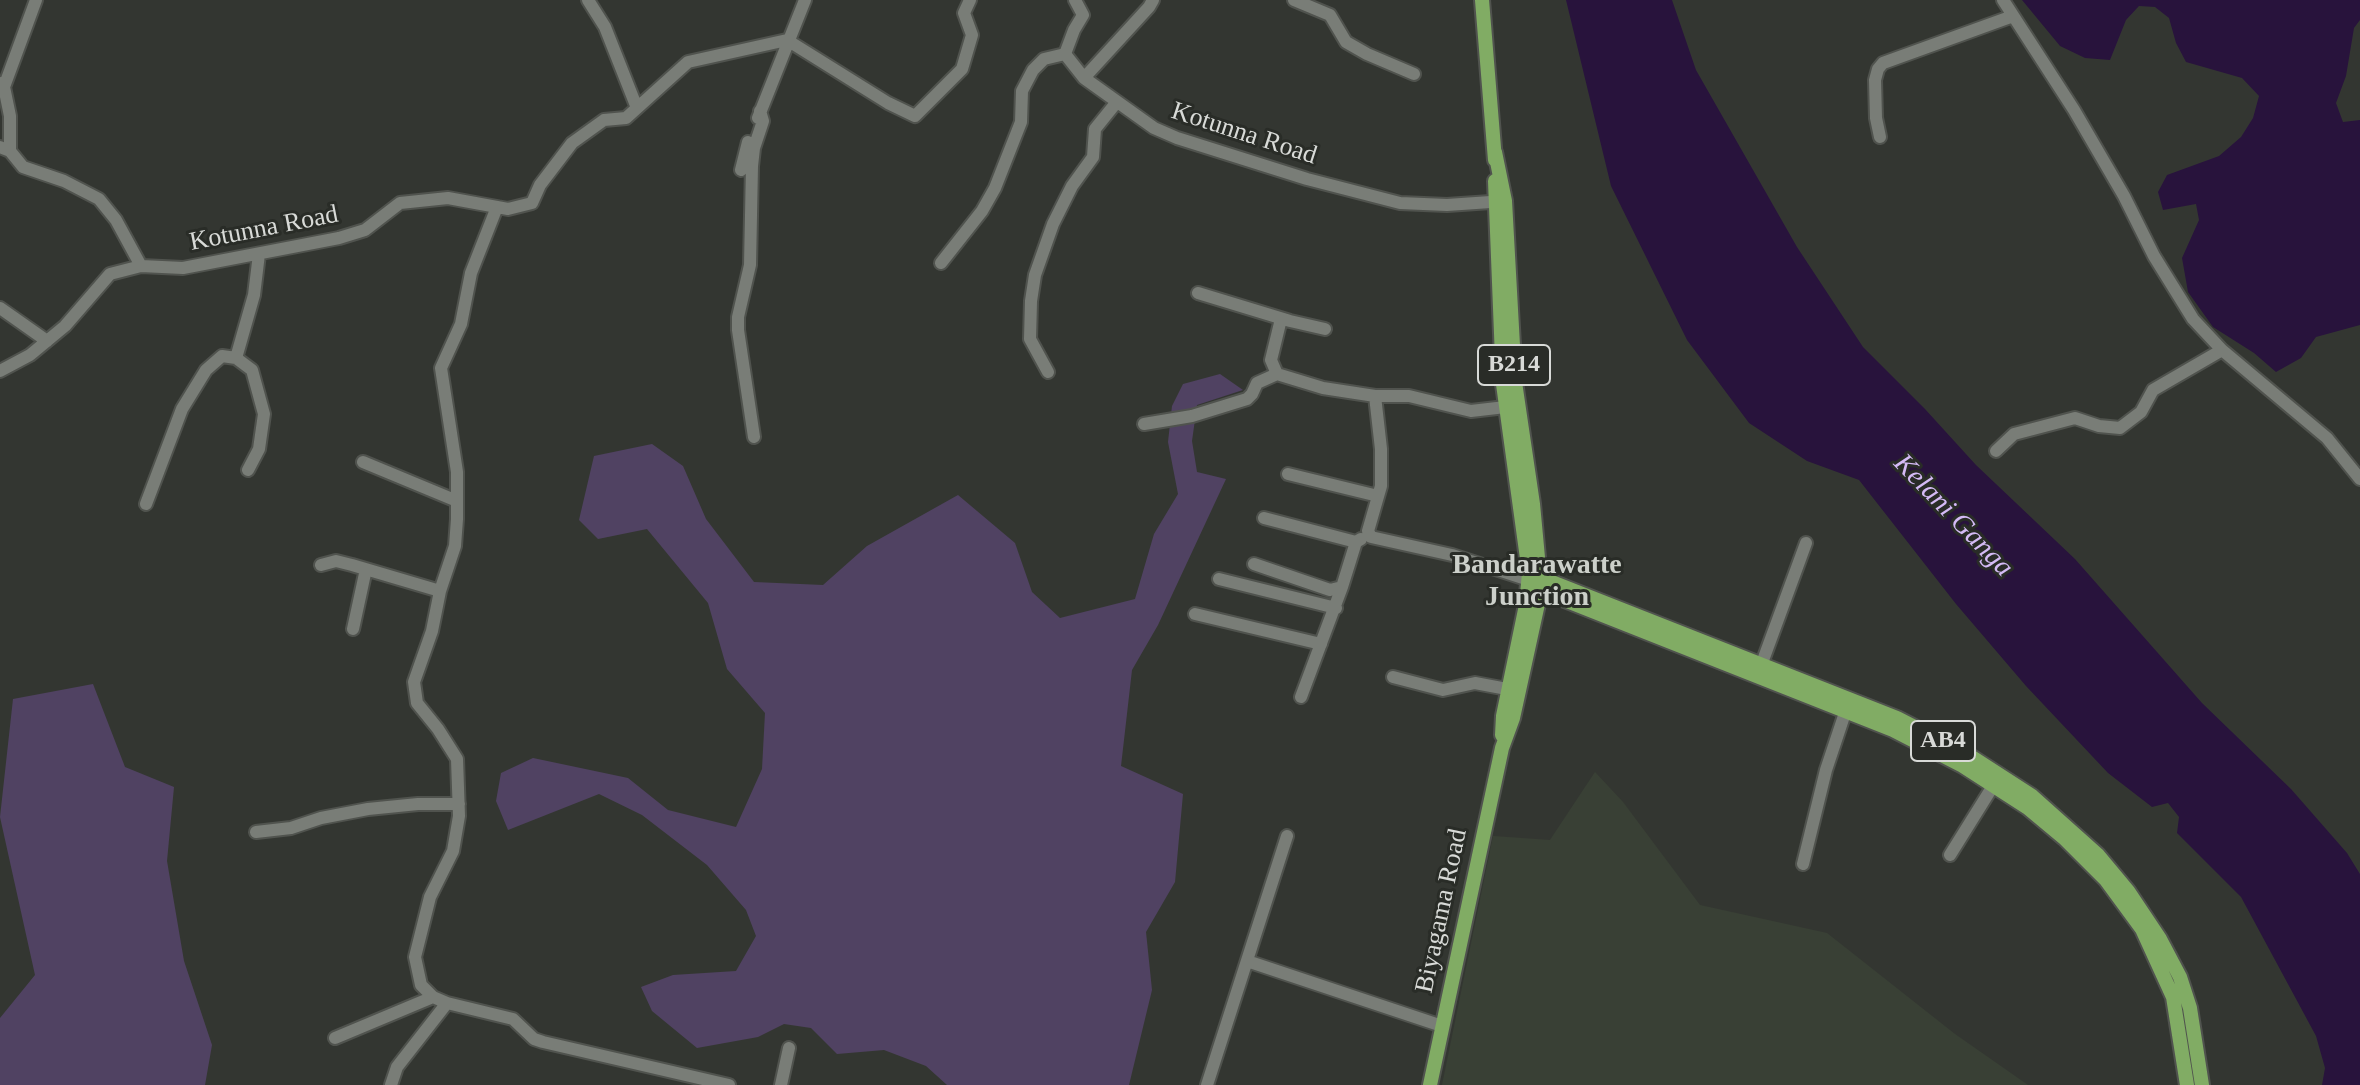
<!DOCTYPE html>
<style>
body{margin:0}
canvas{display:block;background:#333631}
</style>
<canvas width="2360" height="1085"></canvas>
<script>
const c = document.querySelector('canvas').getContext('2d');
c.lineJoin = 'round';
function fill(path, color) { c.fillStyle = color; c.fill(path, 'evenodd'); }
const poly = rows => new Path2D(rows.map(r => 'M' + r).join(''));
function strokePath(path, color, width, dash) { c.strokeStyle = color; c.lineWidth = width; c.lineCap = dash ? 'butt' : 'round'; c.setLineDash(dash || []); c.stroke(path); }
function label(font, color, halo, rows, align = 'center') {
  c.font = font + ' Georgia,serif'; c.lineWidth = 6; c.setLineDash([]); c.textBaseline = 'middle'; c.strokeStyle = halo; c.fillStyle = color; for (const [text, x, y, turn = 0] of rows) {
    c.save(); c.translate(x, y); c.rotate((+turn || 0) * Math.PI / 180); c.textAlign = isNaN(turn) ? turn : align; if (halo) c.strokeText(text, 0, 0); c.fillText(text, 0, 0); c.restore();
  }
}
fill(poly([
 [1595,772,1623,802,1700,905,1827,933,1955,1034,2028,1085,1442,1085,1493,836,1550,840]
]), '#394035');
fill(poly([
 [1220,374,1243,390,1197,405,1192,441,1197,472,1226,479,1158,625,1132,670,1121,766,1183,794,1175,882,1146,932,1152,990,1129,1085,947,1085,926,1066,884,1050,837,1054,811,1028,784,1024,758,1037,697,1048,652,1011,641,987,673,975,736,971,756,936,746,910,707,865,642,815,599,794,508,830,496,801,501,773,533,758,628,778,668,810,736,827,762,769,765,713,727,669,708,603,647,529,598,539,579,520,594,456,652,444,683,466,706,519,754,582,823,585,867,546,958,495,1015,543,1032,592,1060,618,1135,599,1154,534,1178,494,1168,442,1172,406,1183,384],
 [93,684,125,767,174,787,167,861,184,961,212,1045,205,1085,0,1085,0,1018,35,975,0,817,13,699]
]), '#504262');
fill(poly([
 [1566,0,1672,0,1696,70,1797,247,1863,347,1925,409,1976,465,2075,559,2202,703,2291,789,2347,853,2360,874,2360,1085,2322,1085,2325,1068,2316,1036,2241,897,2177,833,2179,817,2168,803,2152,807,2108,773,2026,686,1956,604,1859,480,1807,461,1749,423,1687,340,1611,186],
 [2022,0,2360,0,2360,20,2354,28,2346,76,2336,103,2343,122,2360,120,2360,325,2316,337,2301,358,2276,372,2254,353,2213,327,2188,292,2182,258,2199,220,2196,204,2163,210,2158,192,2167,175,2219,156,2241,137,2253,118,2259,96,2242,78,2186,62,2176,43,2169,18,2155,7,2139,6,2126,20,2110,60,2085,58,2060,46]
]), '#28133c');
const minor = poly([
 [588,0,605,27,637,108],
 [1075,0,1083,15,1074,30,1065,54,1084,78,1154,128,1177,138,1307,179,1400,203,1447,205,1505,201],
 [1294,0,1330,15,1346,42,1367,54,1414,74],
 [2003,0,2074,110,2124,196,2154,256,2193,319,2222,350,2327,438,2360,479],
 [1084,78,1149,7,1153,0],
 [0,83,4,87,10,116,10,151],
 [4,87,36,0],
 [758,118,805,0],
 [1880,137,1876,118,1875,80,1878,69,1883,63,2013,16],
 [0,147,10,151,23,167,64,181,99,199,116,220,141,266],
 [741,170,748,142],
 [497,207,471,273,461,324,441,368,457,472,457,519,455,546,440,591,432,631,414,682,417,703,438,729,457,759,459,816,453,851,430,897,415,957,421,985,433,997,447,1003,513,1019,534,1039,543,1042,729,1085],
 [941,263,982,211,995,188,1021,122,1022,91,1033,70,1044,59,1065,54],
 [1198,293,1290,321,1325,329],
 [0,308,47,341],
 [236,358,254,295,259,254],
 [0,371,30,355,65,326,110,274,141,266,183,268,339,238,365,230,400,203,448,198,508,209,532,203,540,185,572,143,604,120,626,118,688,62,787,40,888,103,915,116,962,69,972,35,964,13,970,0],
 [1048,372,1030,339,1031,301,1035,275,1053,224,1072,186,1093,157,1095,129,1116,103],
 [1277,374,1271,360,1281,319],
 [1375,396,1381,449,1381,486,1368,531,1371,537,1452,555,1529,580],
 [1144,424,1192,416,1247,399,1252,394,1257,383,1277,374,1323,388,1375,396,1409,396,1471,411,1514,406],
 [754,437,738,330,738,317,750,265,752,166,754,148,763,121,760,111],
 [1996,451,2014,434,2075,418,2099,426,2120,428,2141,412,2153,390,2222,350],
 [363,462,457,501],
 [1288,474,1378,496],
 [146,504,182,409,206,370,222,356,236,358,252,370,264,414,259,449,248,470],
 [1264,518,1356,542,1361,539],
 [1254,564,1330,590,1342,587,1356,542],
 [321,565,336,561,352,565,440,591],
 [1219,579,1336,608],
 [1195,614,1321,644],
 [353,629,366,569],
 [1762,663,1806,543],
 [1393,677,1443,690,1475,683,1507,689],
 [1301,697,1342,587],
 [256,832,291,828,321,818,368,809,418,804,459,804],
 [1950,855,1993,786],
 [1803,864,1826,770,1846,710],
 [1247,961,1442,1026],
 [335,1038,433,997],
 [391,1085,397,1067,447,1003],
 [781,1085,789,1048],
 [1207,1085,1287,836]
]);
const major = poly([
 [1482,0,1495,160],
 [1495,181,1503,384,1529,573,1526,605,1503,716,1502,735],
 [1529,573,1897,718,1967,754,2032,796,2098,855,2128,891,2160,939,2180,977,2190,1008,2202,1085],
 [1529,586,1893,730,1963,766,2028,808,2064,838,2106,880,2142,929,2173,997,2187,1085],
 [1430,1085,1502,748,1513,718,1541,590,1533,504,1515,382,1505,201,1495,152]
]);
strokePath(minor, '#50534e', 16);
strokePath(major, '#50534e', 18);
strokePath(minor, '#797d77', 12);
strokePath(major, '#81ac64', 14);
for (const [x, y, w] of [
 [1514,365,72],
 [1943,741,64]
]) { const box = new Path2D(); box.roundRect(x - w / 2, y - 20, w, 40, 6); c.fillStyle = '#292c27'; c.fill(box); strokePath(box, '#d8dad7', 2); }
label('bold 24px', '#d8dad7', null, [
 ["B214",1514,365],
 ["AB4",1943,741]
]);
label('26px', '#d8dad7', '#292c27', [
 ["Kotunna Road",1244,134,18],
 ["Kotunna Road",264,229,-11],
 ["Biyagama Road",1442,911,-78]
]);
label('italic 28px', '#d4baf5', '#292c27', [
 ["Kelani Ganga",1953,516,46]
]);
label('bold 28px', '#ccd0ca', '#292c27', [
 ["Bandarawatte",1537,566],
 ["Junction",1537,598]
]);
</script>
